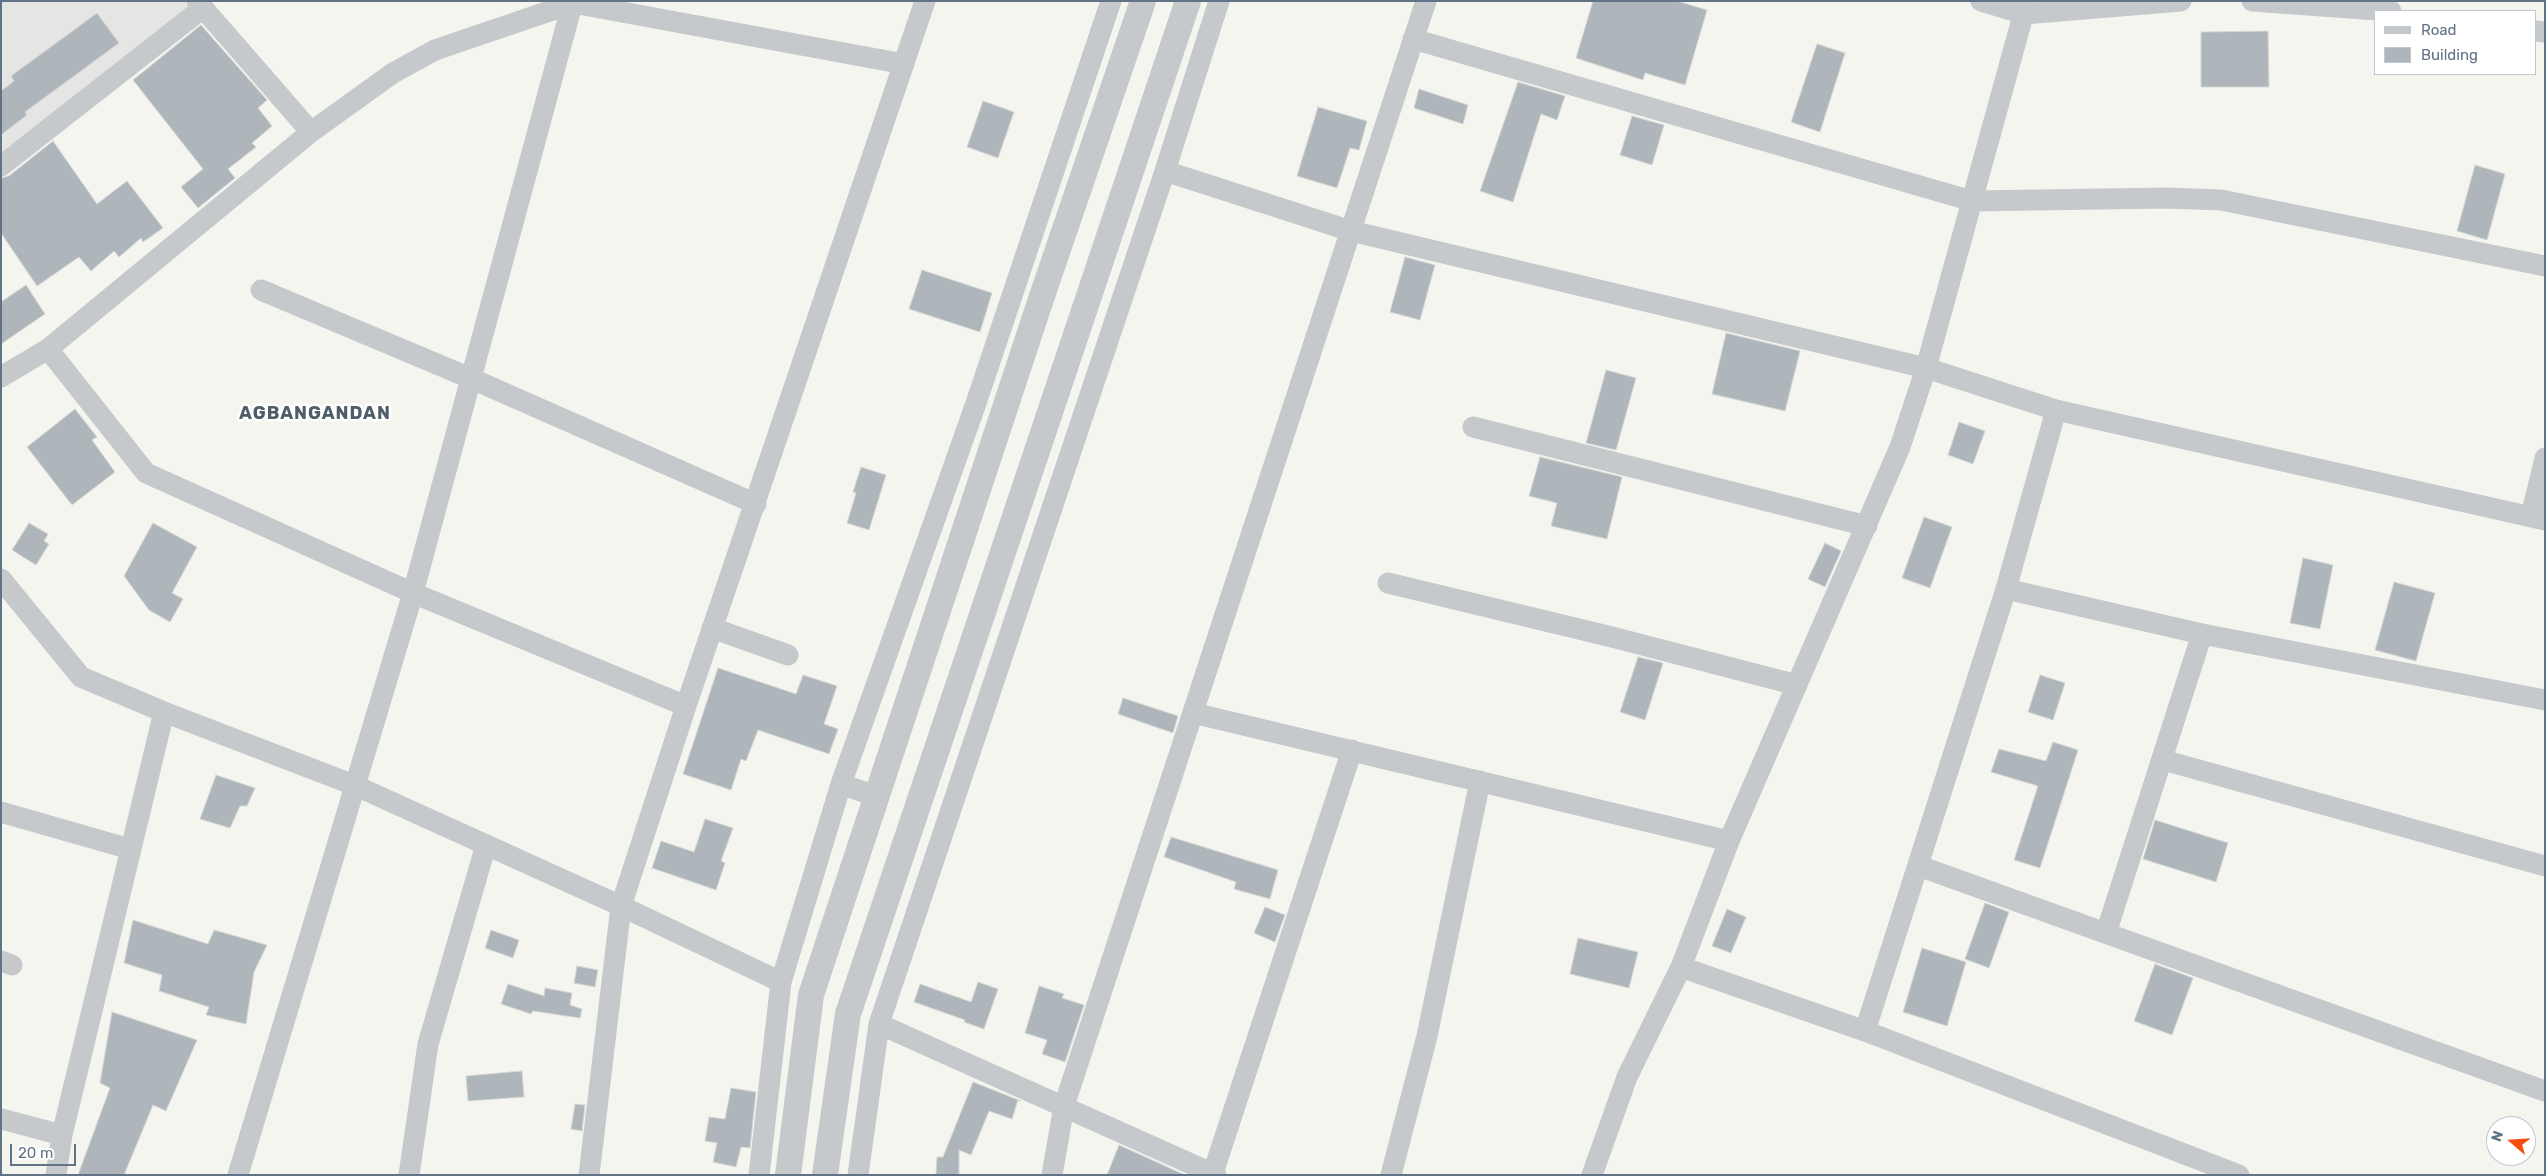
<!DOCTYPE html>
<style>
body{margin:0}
#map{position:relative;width:2546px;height:1176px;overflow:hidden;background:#f5f5f0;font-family:Rubik,sans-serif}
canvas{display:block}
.frame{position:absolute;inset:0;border:2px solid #617384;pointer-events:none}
.legend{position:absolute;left:2374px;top:10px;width:162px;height:65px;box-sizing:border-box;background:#fff;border:1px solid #c0c7ce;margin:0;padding:6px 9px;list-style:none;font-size:15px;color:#617384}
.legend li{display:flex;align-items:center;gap:10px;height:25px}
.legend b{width:25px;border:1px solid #c0c7ce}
.north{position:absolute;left:2486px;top:1116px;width:50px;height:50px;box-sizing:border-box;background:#fff;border:1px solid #c0c7ce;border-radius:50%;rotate:289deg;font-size:14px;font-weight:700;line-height:20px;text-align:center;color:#617384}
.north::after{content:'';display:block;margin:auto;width:18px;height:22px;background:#f44f11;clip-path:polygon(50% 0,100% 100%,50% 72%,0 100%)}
.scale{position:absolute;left:10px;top:1144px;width:66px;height:22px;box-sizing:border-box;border:2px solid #617384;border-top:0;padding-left:6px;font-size:15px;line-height:18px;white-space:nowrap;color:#617384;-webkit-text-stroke:4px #fff;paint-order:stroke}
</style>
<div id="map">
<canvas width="2546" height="1176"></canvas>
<div class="frame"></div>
<ul class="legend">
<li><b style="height:6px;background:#c6c9cc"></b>Road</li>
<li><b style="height:14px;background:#aeb6bb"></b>Building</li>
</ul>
<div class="north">N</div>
<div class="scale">20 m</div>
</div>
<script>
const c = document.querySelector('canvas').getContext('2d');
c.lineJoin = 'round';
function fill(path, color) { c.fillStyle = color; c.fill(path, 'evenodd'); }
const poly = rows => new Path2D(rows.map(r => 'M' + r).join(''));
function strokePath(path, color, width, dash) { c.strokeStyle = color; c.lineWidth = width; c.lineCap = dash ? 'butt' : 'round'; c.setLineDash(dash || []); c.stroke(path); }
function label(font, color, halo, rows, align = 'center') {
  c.font = font + ' Rubik,sans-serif'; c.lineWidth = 5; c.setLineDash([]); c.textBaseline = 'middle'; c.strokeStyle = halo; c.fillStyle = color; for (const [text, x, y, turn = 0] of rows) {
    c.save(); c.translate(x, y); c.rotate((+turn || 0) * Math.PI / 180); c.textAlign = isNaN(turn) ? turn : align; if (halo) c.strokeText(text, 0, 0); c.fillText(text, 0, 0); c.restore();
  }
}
fill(poly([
 [1,1,189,1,195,8,1,152]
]), '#e5e6e4');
const building = poly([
 [1593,1,1677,1,1707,10,1685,85,1645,73,1643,80,1576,58,1593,1],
 [97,13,119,43,25,112,27,115,1,135,1,91,14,81,11,76,97,13],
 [201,25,267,100,258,108,272,126,252,143,256,147,228,169,235,178,198,208,181,187,203,169,133,80,201,25],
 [2268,31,2269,87,2201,87,2201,32,2268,31],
 [1817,44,1845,53,1820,132,1791,122,1817,44],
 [1518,82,1565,96,1557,120,1541,114,1513,202,1480,191,1518,82],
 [1419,89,1468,105,1463,124,1414,108,1419,89],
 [983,101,1014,112,998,158,967,147,983,101],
 [1318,107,1367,121,1359,150,1350,148,1337,188,1297,176,1318,107],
 [1632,116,1664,125,1652,165,1620,155,1632,116],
 [53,141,97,204,127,181,163,228,143,242,141,238,119,257,114,251,91,271,79,257,37,286,1,233,1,178,9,176,53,141],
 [2475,165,2505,174,2487,240,2457,231,2475,165],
 [1405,257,1435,265,1420,320,1390,312,1405,257],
 [922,270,992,293,980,332,909,309,922,270],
 [26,285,45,314,1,344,1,302,26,285],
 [1726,333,1800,351,1785,411,1712,394,1726,333],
 [1606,370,1636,378,1616,450,1586,443,1606,370],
 [75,409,97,437,92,440,115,472,72,505,27,447,75,409],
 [1959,422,1985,431,1973,464,1948,455,1959,422],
 [1540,457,1622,477,1607,539,1551,526,1557,503,1529,496,1540,457],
 [861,467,886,475,869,530,847,523,856,493,853,492,861,467],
 [1924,517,1952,527,1930,588,1902,578,1924,517],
 [29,523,48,534,44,541,49,544,36,565,12,550,29,523],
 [153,523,197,547,172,593,183,599,170,622,149,610,124,576,153,523],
 [1825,543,1841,551,1825,587,1808,579,1825,543],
 [2303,558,2333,565,2320,629,2290,623,2303,558],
 [2394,582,2435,593,2416,661,2375,650,2394,582],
 [1638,657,1663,663,1645,720,1620,712,1638,657],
 [718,668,796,694,803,675,837,686,824,724,838,729,829,754,758,730,746,761,741,759,731,790,683,774,718,668],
 [2040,675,2065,683,2053,720,2028,712,2040,675],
 [1123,698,1178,716,1173,733,1118,714,1123,698],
 [2053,742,2078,750,2040,868,2014,860,2038,786,1991,772,1999,749,2046,761,2053,742],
 [216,775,255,788,247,806,240,806,230,828,200,819,216,775],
 [705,819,733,828,721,861,725,863,716,890,652,868,661,841,694,852,705,819],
 [2155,820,2228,843,2216,882,2143,859,2155,820],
 [1171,837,1278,870,1270,899,1234,889,1236,882,1164,857,1171,837],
 [1985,903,2009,912,1989,968,1965,959,1985,903],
 [1265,907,1285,915,1275,942,1254,933,1265,907],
 [1727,909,1746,917,1731,953,1712,946,1727,909],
 [133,920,208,944,214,930,267,945,254,972,246,1024,206,1015,209,1007,159,991,162,975,124,963,133,920],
 [491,930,519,940,513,958,485,948,491,930],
 [1578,938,1638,952,1629,988,1570,974,1578,938],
 [1922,948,1966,962,1947,1026,1903,1012,1922,948],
 [2155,964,2193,978,2172,1035,2134,1021,2155,964],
 [577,966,598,970,595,987,574,983,577,966],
 [978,982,998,989,984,1029,964,1022,965,1020,914,1002,920,984,971,1002,978,982],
 [508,984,544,996,545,988,572,993,570,1005,582,1009,580,1018,533,1011,531,1014,501,1004,508,984],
 [1039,986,1064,994,1062,998,1084,1005,1065,1062,1042,1054,1047,1040,1025,1033,1039,986],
 [112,1012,197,1040,166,1111,153,1105,124,1175,78,1175,110,1088,100,1083,112,1012],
 [522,1071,524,1097,468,1101,466,1076,522,1071],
 [973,1082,1021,1101,1018,1100,1012,1119,989,1111,971,1155,959,1150,959,1175,936,1175,937,1157,943,1157,973,1082],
 [731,1088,756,1092,750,1148,741,1147,736,1167,713,1162,717,1143,705,1141,709,1117,725,1119,731,1088],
 [575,1104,585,1105,582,1131,571,1129,575,1104],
 [1119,1145,1185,1175,1107,1175,1119,1145]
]);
fill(building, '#aeb6bb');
strokePath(building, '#d6d6d3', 1);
strokePath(poly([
 [197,1,311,132],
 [1981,1,2024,14,2181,1],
 [2252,1,2391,11],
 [2535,31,2545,32],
 [1413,39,1972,201,2167,198,2221,200,2545,266],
 [1,166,203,8],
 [1165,171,1351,231,1926,368,2056,410,2545,520],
 [261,290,470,378,756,504],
 [48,349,146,473,413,593,686,706],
 [1,377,48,349,311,132,393,73,435,50,573,3,904,64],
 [1473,427,1867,526],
 [2531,516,2545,458],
 [1,579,81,677,164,712,354,785,621,906,781,982],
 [1388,583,1612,637,1797,685],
 [2006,589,2202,634,2545,700],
 [712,628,788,655],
 [1193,713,1729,841],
 [2163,760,2545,866],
 [841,784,875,796],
 [1,812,130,849],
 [1919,866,2545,1091],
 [2106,933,2202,634],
 [1,961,12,965],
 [1681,967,1865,1031,2239,1175],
 [879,1024,1216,1175],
 [1865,1031,2006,589,2056,410],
 [1,1119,62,1135],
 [1213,1173,1352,750],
 [56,1175,62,1135,164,712],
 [238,1175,413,593,573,1],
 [409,1175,428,1044,486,845],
 [589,1175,621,906,686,706,925,1],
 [759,1175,781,982,841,784,975,406,1111,1],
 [858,1175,879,1024,1165,171,1219,1],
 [1052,1175,1064,1106,1426,1],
 [1391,1175,1427,1036,1480,781],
 [1592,1175,1627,1077,1681,967,1729,841,1900,447,1926,368,2027,1]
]), '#c6c9cc', 21);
strokePath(poly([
 [788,1175,811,995,1040,302,1143,1],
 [825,1175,848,1014,1188,1]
]), '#c6c9cc', 26);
c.letterSpacing = '1px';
label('bold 18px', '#4f5c69', '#fff', [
 ["AGBANGANDAN",315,414]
]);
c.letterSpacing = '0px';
</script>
